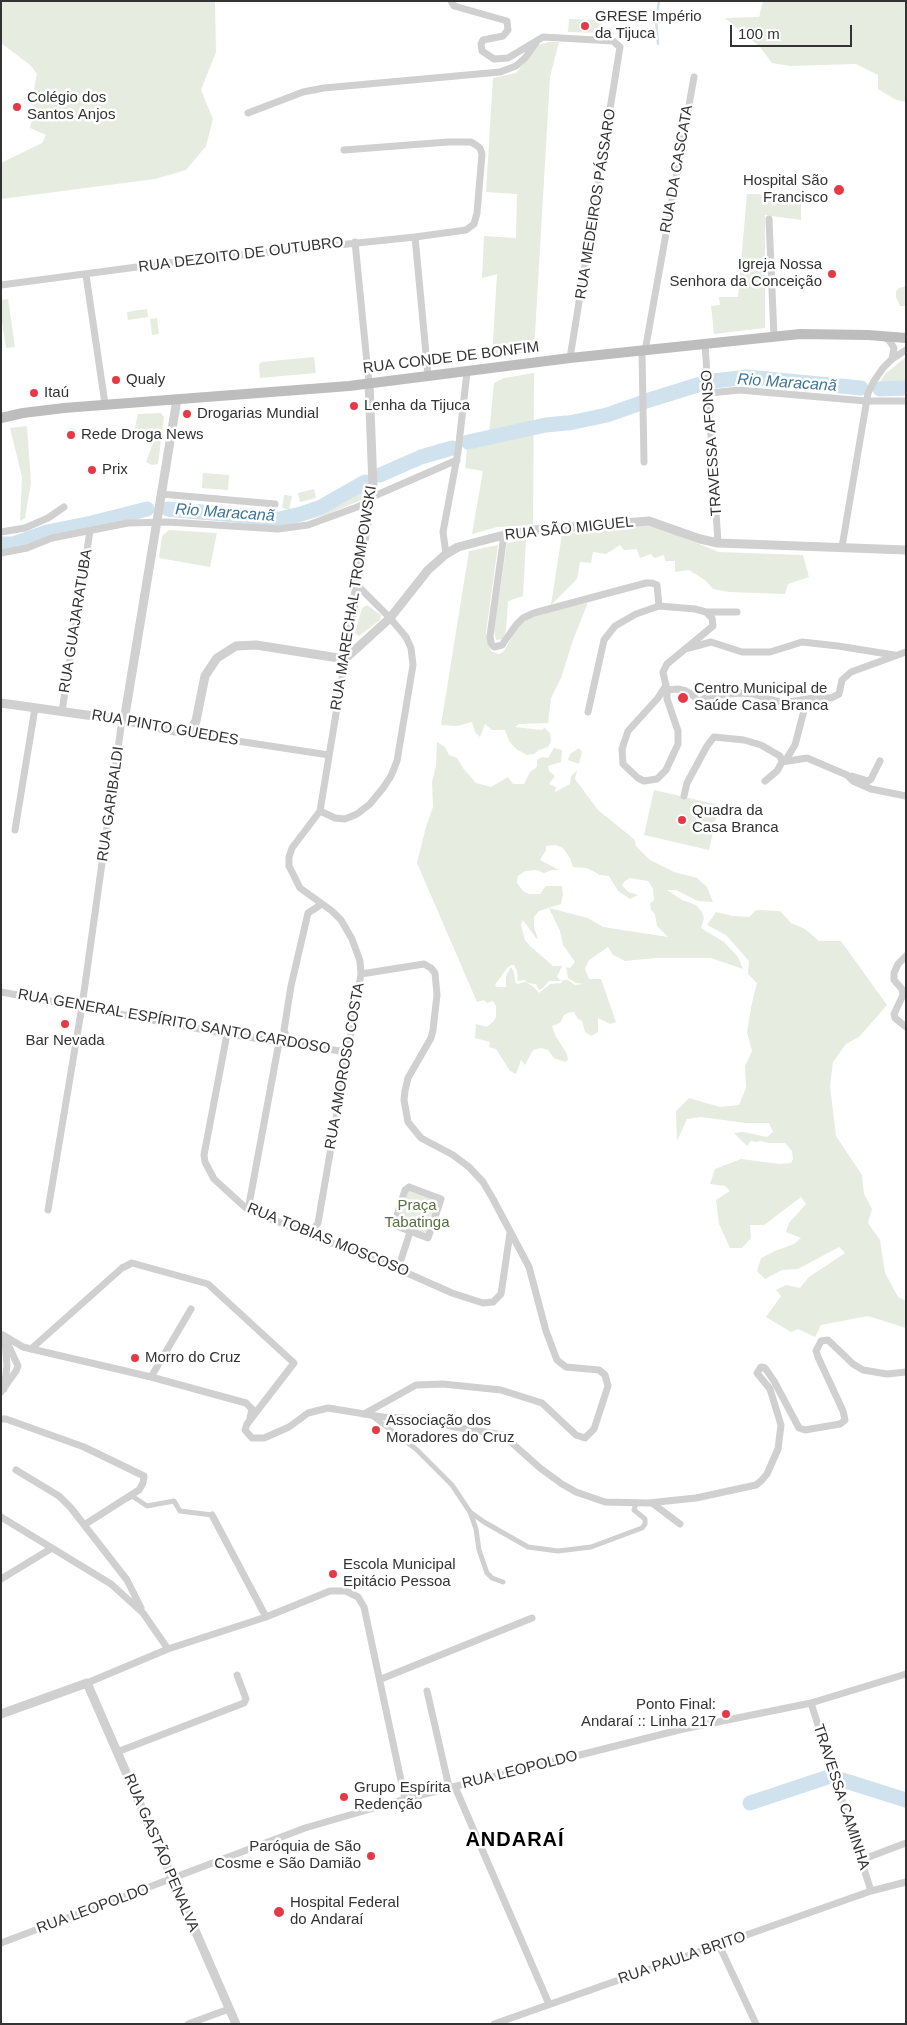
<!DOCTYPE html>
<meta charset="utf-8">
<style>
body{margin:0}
#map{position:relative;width:907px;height:2025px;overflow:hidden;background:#fff;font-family:Helvetica,sans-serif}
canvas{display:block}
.frame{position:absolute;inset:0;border:2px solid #333;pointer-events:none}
.scale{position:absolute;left:730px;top:25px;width:122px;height:22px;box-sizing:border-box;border:2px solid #333;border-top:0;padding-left:6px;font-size:15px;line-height:18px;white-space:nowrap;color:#333;-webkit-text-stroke:4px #fff;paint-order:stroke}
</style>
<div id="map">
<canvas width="907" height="2025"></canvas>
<div class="frame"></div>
<div class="scale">100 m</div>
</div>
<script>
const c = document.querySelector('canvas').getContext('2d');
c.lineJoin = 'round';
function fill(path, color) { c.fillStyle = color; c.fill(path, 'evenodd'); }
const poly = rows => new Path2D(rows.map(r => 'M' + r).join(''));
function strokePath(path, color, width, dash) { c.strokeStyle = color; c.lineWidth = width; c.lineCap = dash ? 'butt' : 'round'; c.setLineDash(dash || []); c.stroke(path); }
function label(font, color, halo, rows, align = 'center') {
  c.font = font + ' Helvetica,sans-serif'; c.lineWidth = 5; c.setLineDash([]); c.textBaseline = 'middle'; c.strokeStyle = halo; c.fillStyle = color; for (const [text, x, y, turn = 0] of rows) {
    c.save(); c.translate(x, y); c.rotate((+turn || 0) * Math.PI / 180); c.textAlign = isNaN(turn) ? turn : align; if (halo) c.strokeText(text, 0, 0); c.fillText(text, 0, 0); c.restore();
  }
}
fill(poly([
 [1,1,215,1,216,52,201,90,213,119,206,146,186,170,155,179,1,199,1,163,42,143,46,135,30,128,33,116,32,99,37,74,30,65,1,43],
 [763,1,906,1,906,102,896,100,878,89,878,75,856,64,790,66,772,63,760,47,725,18,759,17],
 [569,19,602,20,602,33,568,32],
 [549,42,559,42,550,77,534,351,492,357,497,274,482,278,484,236,516,238,517,194,486,192,493,78,516,73,539,45],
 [747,194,801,194,801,220,765,215,765,328,714,334,711,306,720,305,719,297,738,297],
 [906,286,906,306,900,306,896,297,896,291,899,288],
 [8,299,15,347,6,348,1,315,1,300],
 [147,309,148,317,128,320,127,312],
 [157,318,159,334,152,335,150,319],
 [314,357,316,373,260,378,259,365,261,362],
 [906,357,906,384,879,384,885,374],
 [534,373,533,525,497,527,472,534,483,471,465,468,468,440,489,434,494,383,504,378],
 [161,413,164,417,158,464,152,465,146,462,154,440,150,437,150,434,134,432,138,414],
 [27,426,31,483,25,518,20,521,22,477,10,428],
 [203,473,229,475,228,490,202,488],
 [365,487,361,500,328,514,297,523,272,525,168,517,167,514,226,521,285,521,301,519,323,511],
 [314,489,316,498,300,502,298,493],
 [284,495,292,496,289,510,282,508],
 [646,525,662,529,719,552,803,555,809,577,788,584,785,594,729,592,713,589,705,580,689,570,675,572,675,561,665,561,664,555,654,558,651,554,640,558,637,549,624,550,620,545,606,554,593,552,591,563,580,562,577,579,551,605,562,534],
 [169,530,217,533,210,567,159,558,162,536],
 [526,540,523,596,508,601,506,631,503,639,496,640,494,630,507,543],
 [498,545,486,633,491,651,499,654,504,651,518,627,529,618,571,606,587,603,587,605,573,640,561,678,551,698,548,723,519,724,515,727,541,730,545,728,550,733,551,741,548,747,539,750,534,754,527,755,516,749,509,741,505,730,492,730,485,724,480,737,475,732,472,722,457,726,441,725,469,551],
 [367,605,381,615,380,620,359,636,355,633,362,608],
 [437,742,445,747,449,755,457,758,463,768,476,783,491,787,508,777,513,784,524,784,530,772,537,767,537,760,542,757,548,758,554,748,562,750,561,762,548,766,549,771,555,776,549,784,556,787,555,792,570,784,571,776,577,770,575,779,598,810,635,840,636,846,650,860,674,872,697,878,707,887,713,902,698,901,676,890,667,890,682,900,696,905,702,912,704,918,701,928,724,942,738,957,743,969,711,958,655,958,625,961,613,955,608,947,589,960,585,969,589,979,601,979,616,1022,610,1024,598,1018,598,1032,591,1036,585,1032,582,1021,578,1019,574,1012,571,1012,564,1015,560,1023,552,1026,555,1035,567,1054,568,1060,565,1062,554,1058,548,1050,541,1048,533,1050,525,1065,521,1060,516,1074,510,1071,496,1049,489,1047,490,1042,475,1038,476,1024,487,1027,493,1022,496,1017,496,1006,493,1001,487,1003,484,1000,477,1002,417,863,426,827,433,807,432,782,436,766],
 [555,845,563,848,570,858,573,867,587,868,600,875,609,876,618,891,630,899,638,895,628,892,622,885,625,881,630,878,648,881,653,889,654,900,650,904,651,910,655,914,657,926,668,937,603,927,588,918,549,908,560,931,563,945,575,962,570,968,566,967,568,978,576,983,584,984,575,985,568,980,563,980,561,983,550,984,539,993,534,987,525,982,517,984,515,982,514,972,511,967,506,976,506,987,497,987,495,985,507,968,512,965,514,965,517,971,518,981,525,980,527,983,536,984,539,990,543,988,549,981,561,981,557,977,562,966,553,966,530,946,525,940,521,925,523,920,536,938,538,939,534,927,534,917,539,911,561,904,563,894,562,886,546,886,540,894,529,894,523,891,517,883,518,876,525,871,536,870,544,873,552,870,559,870,540,860,546,850,546,846],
 [579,748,582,752,579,764,568,760,570,754],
 [654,790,719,805,709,850,644,835],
 [756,910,780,911,791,923,805,929,819,941,841,941,887,1005,859,1037,846,1044,833,1062,830,1086,836,1136,862,1175,864,1194,872,1209,868,1223,880,1240,885,1273,898,1297,906,1301,906,1328,868,1316,821,1325,815,1337,798,1329,791,1332,766,1317,781,1296,776,1290,786,1285,800,1288,809,1277,845,1253,839,1247,798,1269,782,1270,765,1279,757,1271,761,1258,775,1251,794,1244,801,1238,786,1232,789,1223,806,1204,801,1197,764,1225,750,1225,751,1238,742,1248,730,1248,719,1224,716,1200,730,1191,725,1186,710,1184,715,1169,741,1159,780,1164,791,1163,793,1159,792,1151,785,1143,769,1143,761,1141,756,1142,751,1141,747,1146,734,1133,743,1132,767,1137,773,1132,769,1123,746,1123,701,1117,687,1119,677,1141,676,1111,689,1098,720,1107,739,1105,746,1088,745,1066,752,1051,747,1032,752,1003,757,983,748,974,749,961,726,935,707,925,716,912,733,916,749,917],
 [408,1189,439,1199,428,1236,396,1226]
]), '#e6ecdf');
strokePath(poly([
 [658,44,656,20,659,1]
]), '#cfe2ee', 2.5);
strokePath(poly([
 [714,381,747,377,861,388],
 [880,389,906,388],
 [646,401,704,383],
 [569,423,607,415,641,403],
 [468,442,546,425,566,423],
 [380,475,421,457,452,448],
 [168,509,279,519,301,514,321,507,365,482],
 [1,544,13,544,47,532,92,523,147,509],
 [839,1779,906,1800],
 [750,1803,825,1778]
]), '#cfe2ee', 15);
strokePath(poly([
 [372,1416,416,1449,452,1485,470,1512,484,1522,528,1547,558,1551,591,1547,642,1528,645,1524,645,1519,634,1510,636,1502],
 [129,1498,132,1496,147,1506,174,1501,180,1511,212,1515],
 [470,1512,476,1529,479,1550,487,1573,492,1578,503,1582]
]), '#d0d0d0', 5);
strokePath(poly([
 [451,1,454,6,507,21,508,30,503,36,483,40,481,44,482,51,494,59,508,58,543,37,613,41,620,47,570,358],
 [248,113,303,92,324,88,500,72,516,66,525,58,536,43],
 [769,219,774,337],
 [415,237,428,375],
 [355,242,369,383],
 [86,275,105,404],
 [1,285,175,262,415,237,466,230,474,224,477,213,482,154,480,148,476,145,471,142,448,142,344,150],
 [884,337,889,340,894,348,892,359],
 [705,344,718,543],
 [642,351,644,462],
 [645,351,694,77],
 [710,393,739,390,866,401,906,401],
 [161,494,275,504],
 [1,532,25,528,48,518,64,507],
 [504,535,490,636,491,643,494,647,502,645,516,625,523,618,534,613,646,583,652,583,657,585,659,606],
 [842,547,868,393,874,381,883,368,892,359,906,350],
 [1,553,27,548,52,538,128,523,168,522,278,529,308,525,360,506,372,497,457,460],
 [446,554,443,532,458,452,467,372],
 [685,649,711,642,742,652,770,652,802,642,838,646,894,655],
 [665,687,658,698,628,731,622,749,623,764,638,778,644,781,657,779,666,770,678,744,678,731,667,699,667,690,663,672,667,664,713,626,712,618,706,612],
 [667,690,678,689,686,691,694,696,698,702,709,696,741,693,753,694,776,701,789,702,819,697,831,698,839,694,842,680,851,672,906,652],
 [62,711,90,531],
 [588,712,604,640,615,626,636,614,659,606,695,609,706,612,737,612],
 [185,733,329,755],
 [785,761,795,745,807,699],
 [852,776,868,781,871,779,880,761],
 [765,781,777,771,782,762,807,758,847,775,853,781,871,789,906,796],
 [684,796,687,783,707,746,714,737,744,740,761,745,780,756,782,762],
 [320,811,335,818,345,819,357,814,370,804,383,788,391,776,397,761,413,665,411,648,406,637,390,618,358,586],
 [15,830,35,708],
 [906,956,898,964,894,973,894,980,902,989,903,995,894,1014,895,1018,906,1027],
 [361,974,424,964,431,968,435,973,437,995,433,1030,431,1038,408,1078,405,1091,404,1100,408,1122,421,1138,453,1155,469,1167,483,1182,493,1199,529,1267,546,1331,557,1360,566,1367,599,1370,605,1375,608,1386,594,1429,585,1438,576,1435,542,1403,501,1390,443,1384,416,1385,364,1414],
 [1,992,227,1034,347,1052],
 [227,1034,204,1155,205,1162,214,1179,248,1210,398,1269,452,1293,483,1303,493,1302,501,1294,510,1233],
 [289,1043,284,1030,291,986,308,913,322,904],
 [409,1187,441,1199,428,1238,394,1225,405,1190,409,1187],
 [48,1210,82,1006,122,720],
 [248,1210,279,1042],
 [310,1234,318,1223,361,974,360,961,352,939,341,920,332,911,300,888,289,866,289,857,292,848,320,811,345,659],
 [398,1269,410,1232],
 [3,1335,23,1347,151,1377,246,1403,252,1409,250,1418],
 [31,1349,122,1268,132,1263,208,1284,294,1363,247,1424,245,1430,252,1438,264,1438,280,1431,289,1427,308,1413,328,1408,383,1417,423,1419,455,1427,503,1435,540,1468,562,1484,576,1492,605,1502,648,1503,696,1498,756,1485,761,1481,767,1474,778,1449,781,1425,770,1389,757,1373,761,1367,765,1368,774,1381,799,1428,805,1430,840,1424,845,1420,843,1411,818,1357,816,1351,821,1341,828,1340,853,1364,863,1370,887,1374,906,1372],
 [151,1377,191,1309],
 [4,1389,7,1366,5,1340],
 [1,1392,16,1371,18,1366,5,1338],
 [1,1419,6,1419,84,1447,144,1476,143,1483,139,1490,84,1525],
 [16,1470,59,1496,71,1508,127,1580,141,1608],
 [652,1503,680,1524],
 [212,1515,266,1617],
 [1,1517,111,1584,143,1613,168,1649],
 [1,1579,52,1548],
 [381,1679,532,1618],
 [87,1683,168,1649,266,1617,330,1591,346,1591,358,1597,364,1607,405,1799],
 [427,1691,449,1787],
 [811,1703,871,1891],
 [117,1752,244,1703,246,1699,237,1675],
 [455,1787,549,2004],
 [861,1860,906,1843],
 [1,1943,305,1828,405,1799,683,1729,811,1703,906,1674],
 [719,1945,756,2024],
 [188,2024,229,2009],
 [494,2024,871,1891,906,1882]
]), '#d0d0d0', 7);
strokePath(poly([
 [345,659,390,618,428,570,446,554,458,547,504,535,534,530,649,521,700,539,718,543,906,550],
 [345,659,373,486,369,383],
 [1,703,122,720,185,733,191,729,196,721,205,676,217,658,236,646,256,645,345,659],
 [122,720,125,715,177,399],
 [1,1714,87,1683,236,2024]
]), '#d0d0d0', 9);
strokePath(poly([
 [1,418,23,413,64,408,349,386,570,358,800,334,868,335,906,338]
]), '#bdbdbd', 10);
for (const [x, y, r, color] of [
 [585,26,5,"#e63946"],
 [17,107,5,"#e63946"],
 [839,190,6,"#e63946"],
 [832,274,5,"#e63946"],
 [116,380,5,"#e63946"],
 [34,393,5,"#e63946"],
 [354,406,5,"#e63946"],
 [187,414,5,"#e63946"],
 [71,435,5,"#e63946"],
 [92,470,5,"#e63946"],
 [683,698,6,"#e63946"],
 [682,820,5,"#e63946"],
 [65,1024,5,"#e63946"],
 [135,1358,5,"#e63946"],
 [376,1430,5,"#e63946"],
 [333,1574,5,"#e63946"],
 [726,1714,5,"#e63946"],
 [344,1797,5,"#e63946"],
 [371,1856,5,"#e63946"],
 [279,1912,6,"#e63946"]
]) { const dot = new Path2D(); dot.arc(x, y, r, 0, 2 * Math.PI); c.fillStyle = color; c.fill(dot); strokePath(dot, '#fff', 2); }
label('15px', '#333', '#fff', [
 ["GRESE Império",595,17],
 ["da Tijuca",595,34],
 ["Colégio dos",27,98],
 ["Santos Anjos",27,115],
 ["Hospital São",828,181,"right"],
 ["Francisco",828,198,"right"],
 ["Igreja Nossa",822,265,"right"],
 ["Senhora da Conceição",822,282,"right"],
 ["Qualy",126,380],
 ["Itaú",44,393],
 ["Lenha da Tijuca",364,406],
 ["Drogarias Mundial",197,414],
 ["Rede Droga News",81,435],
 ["Prix",102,470],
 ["Centro Municipal de",694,689],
 ["Saúde Casa Branca",694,706],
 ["Quadra da",692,811],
 ["Casa Branca",692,828],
 ["Bar Nevada",65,1041,"center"],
 ["Morro do Cruz",145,1358],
 ["Associação dos",386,1421],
 ["Moradores do Cruz",386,1438],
 ["Escola Municipal",343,1565],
 ["Epitácio Pessoa",343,1582],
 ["Ponto Final:",716,1705,"right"],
 ["Andaraí :: Linha 217",716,1722,"right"],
 ["Grupo Espírita",354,1788],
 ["Redenção",354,1805],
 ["Paróquia de São",361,1847,"right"],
 ["Cosme e São Damião",361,1864,"right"],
 ["Hospital Federal",290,1903],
 ["do Andaraí",290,1920]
], 'left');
label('15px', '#333', '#fff', [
 ["RUA DA CASCATA",677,169,-80],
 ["RUA MEDEIROS PÁSSARO",596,204,-81],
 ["RUA DEZOITO DE OUTUBRO",241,255,-7],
 ["RUA CONDE DE BONFIM",451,358,-7],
 ["TRAVESSA AFONSO",712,443,-94],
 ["RUA SÃO MIGUEL",569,529,-6],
 ["RUA MARECHAL TROMPOWSKI",354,598,-81],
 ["RUA GUAJARATUBA",76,621,-81],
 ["RUA PINTO GUEDES",165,728,10],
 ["RUA GARIBALDI",111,804,-82],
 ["RUA GENERAL ESPÍRITO SANTO CARDOSO",174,1022,10],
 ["RUA AMOROSO COSTA",345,1066,-80],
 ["RUA TOBIAS MOSCOSO",328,1240,22],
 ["RUA LEOPOLDO",520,1770,-14],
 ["TRAVESSA CAMINHA",841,1797,72],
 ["RUA GASTÃO PENALVA",161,1853,67],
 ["RUA LEOPOLDO",93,1909,-20],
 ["RUA PAULA BRITO",682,1958,-19]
]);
label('15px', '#56703f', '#fff', [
 ["Praça",417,1206],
 ["Tabatinga",417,1223]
]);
label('italic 16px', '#3f7597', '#fff', [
 ["Rio Maracanã",787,383,4],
 ["Rio Maracanã",225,513,4]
]);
c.letterSpacing = '1px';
label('bold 20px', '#000', '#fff', [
 ["ANDARAÍ",515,1840]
]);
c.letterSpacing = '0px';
</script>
